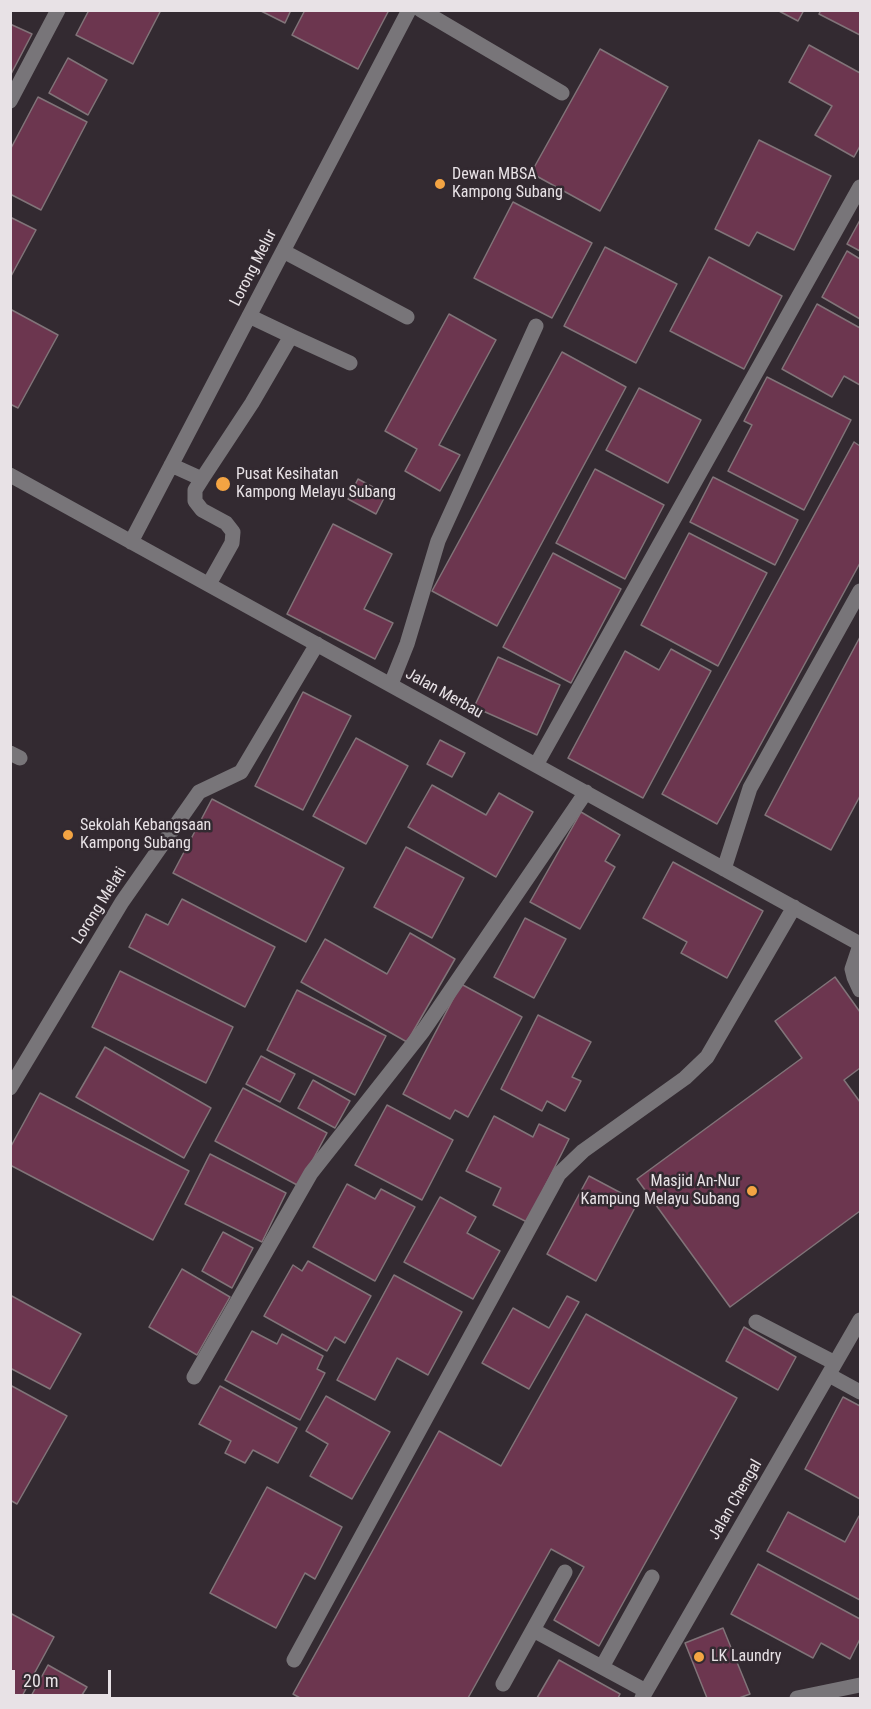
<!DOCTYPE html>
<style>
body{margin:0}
#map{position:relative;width:871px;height:1709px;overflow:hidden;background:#332a31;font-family:"Roboto Condensed",sans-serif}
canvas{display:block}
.frame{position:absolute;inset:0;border:12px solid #e8e2e6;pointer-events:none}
.scale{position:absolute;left:12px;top:1670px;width:99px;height:27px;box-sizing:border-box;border:3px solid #e8e2e6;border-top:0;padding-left:8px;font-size:18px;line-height:21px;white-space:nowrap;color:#e8e2e6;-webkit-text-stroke:4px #332a31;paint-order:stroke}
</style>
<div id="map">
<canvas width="871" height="1709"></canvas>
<div class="frame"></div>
<div class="scale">20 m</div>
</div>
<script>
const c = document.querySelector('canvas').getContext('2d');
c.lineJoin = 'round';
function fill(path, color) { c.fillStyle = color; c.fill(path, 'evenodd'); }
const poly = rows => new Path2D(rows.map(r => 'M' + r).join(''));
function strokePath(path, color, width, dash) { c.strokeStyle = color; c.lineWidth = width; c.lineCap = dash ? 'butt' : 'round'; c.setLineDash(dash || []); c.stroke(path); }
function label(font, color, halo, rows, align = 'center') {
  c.font = font + ' "Roboto Condensed",sans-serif'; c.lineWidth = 5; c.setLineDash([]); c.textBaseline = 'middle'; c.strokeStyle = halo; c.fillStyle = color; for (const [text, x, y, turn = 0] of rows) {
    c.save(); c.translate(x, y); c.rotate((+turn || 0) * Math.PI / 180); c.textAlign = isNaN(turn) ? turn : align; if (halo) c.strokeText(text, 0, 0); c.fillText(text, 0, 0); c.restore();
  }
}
const building = poly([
 [89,10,161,10,133,64,76,35,89,10],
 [259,10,291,10,285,23,259,10],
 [305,10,389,10,358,69,292,35,305,10],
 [777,10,804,10,798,21,777,10],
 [821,10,860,10,860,35,819,14,821,10],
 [10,24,32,34,10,76,10,24],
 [809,45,860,73,860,146,854,157,815,135,832,106,789,82,809,45],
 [600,49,668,87,600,211,531,173,600,49],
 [68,58,107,80,88,115,49,93,68,58],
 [38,97,87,122,41,210,10,194,10,150,38,97],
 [759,140,831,176,794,250,757,232,749,246,715,229,759,140],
 [513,202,592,243,552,318,474,278,513,202],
 [10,217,36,230,10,278,10,217],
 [860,220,860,251,847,244,860,220],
 [605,247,677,284,636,363,564,326,605,247],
 [847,251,860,259,860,319,822,297,847,251],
 [709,257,782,296,744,369,670,331,709,257],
 [817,304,860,328,860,385,844,376,832,397,782,369,817,304],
 [10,309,58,335,18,408,10,404,10,309],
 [449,314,496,340,439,445,460,455,440,491,405,471,417,449,385,431,449,314],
 [562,352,626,387,497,626,432,591,562,352],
 [767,377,851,420,804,510,728,471,752,425,744,421,767,377],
 [639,388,701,420,668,483,606,450,639,388],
 [854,442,860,446,860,563,717,824,662,794,854,442],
 [595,469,664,505,625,579,556,543,595,469],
 [713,477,798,520,775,565,690,522,713,477],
 [358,479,386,494,376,514,348,499,358,479],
 [333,524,392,554,364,609,393,623,375,659,287,614,333,524],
 [689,533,767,573,718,666,641,625,689,533],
 [553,553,621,589,571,683,503,647,553,553],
 [860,637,860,796,831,850,765,815,860,637],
 [671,649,711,671,643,798,568,758,625,651,659,670,671,649],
 [498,657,560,685,537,735,474,707,498,657],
 [303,692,351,716,303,810,255,786,303,692],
 [356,738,408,766,366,844,313,816,356,738],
 [440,740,465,753,452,777,427,764,440,740],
 [432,785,486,815,499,793,533,812,496,877,408,827,432,785],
 [212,799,344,868,306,942,173,873,212,799],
 [581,812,620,835,605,861,615,867,580,929,530,902,581,812],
 [406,847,464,878,432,938,374,907,406,847],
 [673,862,763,911,727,978,681,953,687,942,643,918,673,862],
 [182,899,275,947,245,1007,129,947,146,914,168,925,182,899],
 [525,918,566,939,534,998,494,977,525,918],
 [410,933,455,959,407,1042,301,982,325,939,387,974,410,933],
 [120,971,233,1027,206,1083,92,1027,120,971],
 [835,977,860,1012,860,1068,844,1080,860,1102,860,1211,730,1307,637,1179,802,1058,775,1021,835,977],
 [461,984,522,1017,468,1117,455,1110,450,1119,403,1094,461,984],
 [297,990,386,1036,355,1095,267,1050,297,990],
 [538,1015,591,1042,572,1077,581,1081,565,1111,547,1101,542,1111,501,1089,538,1015],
 [105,1047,211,1108,184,1158,76,1097,105,1047],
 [261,1056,295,1074,280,1102,246,1084,261,1056],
 [313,1080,350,1101,335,1128,298,1108,313,1080],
 [243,1088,327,1133,299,1186,215,1141,243,1088],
 [40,1093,189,1171,153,1240,10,1165,10,1148,40,1093],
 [387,1105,453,1140,422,1200,355,1165,387,1105],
 [494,1116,533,1137,539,1124,569,1139,527,1222,493,1205,501,1188,466,1171,494,1116],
 [210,1154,286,1193,262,1242,185,1204,210,1154],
 [589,1176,638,1202,596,1281,547,1254,589,1176],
 [347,1184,375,1199,381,1189,415,1207,375,1281,313,1247,347,1184],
 [440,1197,476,1217,467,1233,500,1251,473,1299,404,1262,440,1197],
 [223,1232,253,1248,232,1288,202,1271,223,1232],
 [308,1261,371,1296,345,1343,335,1337,327,1351,264,1316,293,1265,302,1271,308,1261],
 [182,1269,230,1297,197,1355,149,1327,182,1269],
 [394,1275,462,1312,428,1375,397,1358,375,1400,337,1380,394,1275],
 [10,1295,81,1334,50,1389,10,1368,10,1295],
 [567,1296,579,1302,529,1389,482,1363,513,1308,549,1328,567,1296],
 [586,1314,737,1398,599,1646,554,1620,584,1567,551,1549,468,1698,300,1698,293,1694,439,1431,501,1466,586,1314],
 [744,1327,796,1357,778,1390,726,1361,744,1327],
 [252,1331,277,1344,282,1334,323,1356,317,1369,325,1373,300,1420,225,1380,252,1331],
 [10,1385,67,1416,17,1504,10,1500,10,1385],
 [220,1386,297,1428,278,1463,253,1450,245,1463,225,1453,231,1441,199,1424,220,1386],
 [326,1396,390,1432,352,1499,310,1476,328,1444,306,1431,326,1396],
 [843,1397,860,1406,860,1499,805,1469,843,1397],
 [267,1487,342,1527,315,1579,305,1573,276,1628,210,1593,267,1487],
 [788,1512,845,1542,859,1516,860,1516,860,1600,767,1551,788,1512],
 [758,1564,860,1619,860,1639,850,1659,821,1643,813,1658,731,1614,758,1564],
 [10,1613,54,1637,21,1698,10,1698,10,1613],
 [723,1628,750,1694,739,1698,707,1698,685,1643,723,1628],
 [559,1660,620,1694,618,1698,537,1698,559,1660],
 [48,1665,87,1687,80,1698,30,1698,48,1665]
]);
fill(building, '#6c364f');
strokePath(building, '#817479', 1.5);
strokePath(poly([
 [421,10,562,93],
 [10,101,58,10],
 [283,251,407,317],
 [291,336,350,363],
 [171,465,202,479,252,403,291,336,249,316],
 [10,475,860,944],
 [202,479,195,490,195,501,202,510,226,523,233,532,232,543,209,584],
 [131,542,409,10],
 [391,684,407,644,438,541,536,326],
 [10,753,20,758],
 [536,765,860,187],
 [724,869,750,788,860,591],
 [860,945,852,969,854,977,860,990],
 [10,1088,122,902,199,792,241,772,317,644],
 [756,1322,835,1363],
 [829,1375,860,1392],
 [194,1377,311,1173,423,1031,586,792],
 [533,1630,646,1691],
 [294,1660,559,1174,583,1151,685,1078,707,1057,794,907],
 [602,1667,652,1577],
 [503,1684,565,1572],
 [642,1698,860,1320],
 [797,1698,860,1685]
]), '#787579', 15);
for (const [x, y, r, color] of [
 [440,184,6,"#f3a443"],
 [223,484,8,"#f3a443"],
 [68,835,6,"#f3a443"],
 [752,1191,6,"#f3a443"],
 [699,1657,6,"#f3a443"]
]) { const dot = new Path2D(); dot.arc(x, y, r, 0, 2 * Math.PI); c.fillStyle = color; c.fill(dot); strokePath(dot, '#332a31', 2); }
label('16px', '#e8e2e6', '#332a31', [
 ["Dewan MBSA",452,175],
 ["Kampong Subang",452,193],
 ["Pusat Kesihatan",236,475],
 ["Kampong Melayu Subang",236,493],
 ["Sekolah Kebangsaan",80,826],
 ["Kampong Subang",80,844],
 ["Masjid An-Nur",740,1182,"right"],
 ["Kampung Melayu Subang",740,1200,"right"],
 ["LK Laundry",711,1657]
], 'left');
label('16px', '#e8e2e6', '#332a31', [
 ["Lorong Melur",254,268,-63],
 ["Jalan Merbau",444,694,29],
 ["Lorong Melati",100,906,-58],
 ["Jalan Chengal",736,1500,-60]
]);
</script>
